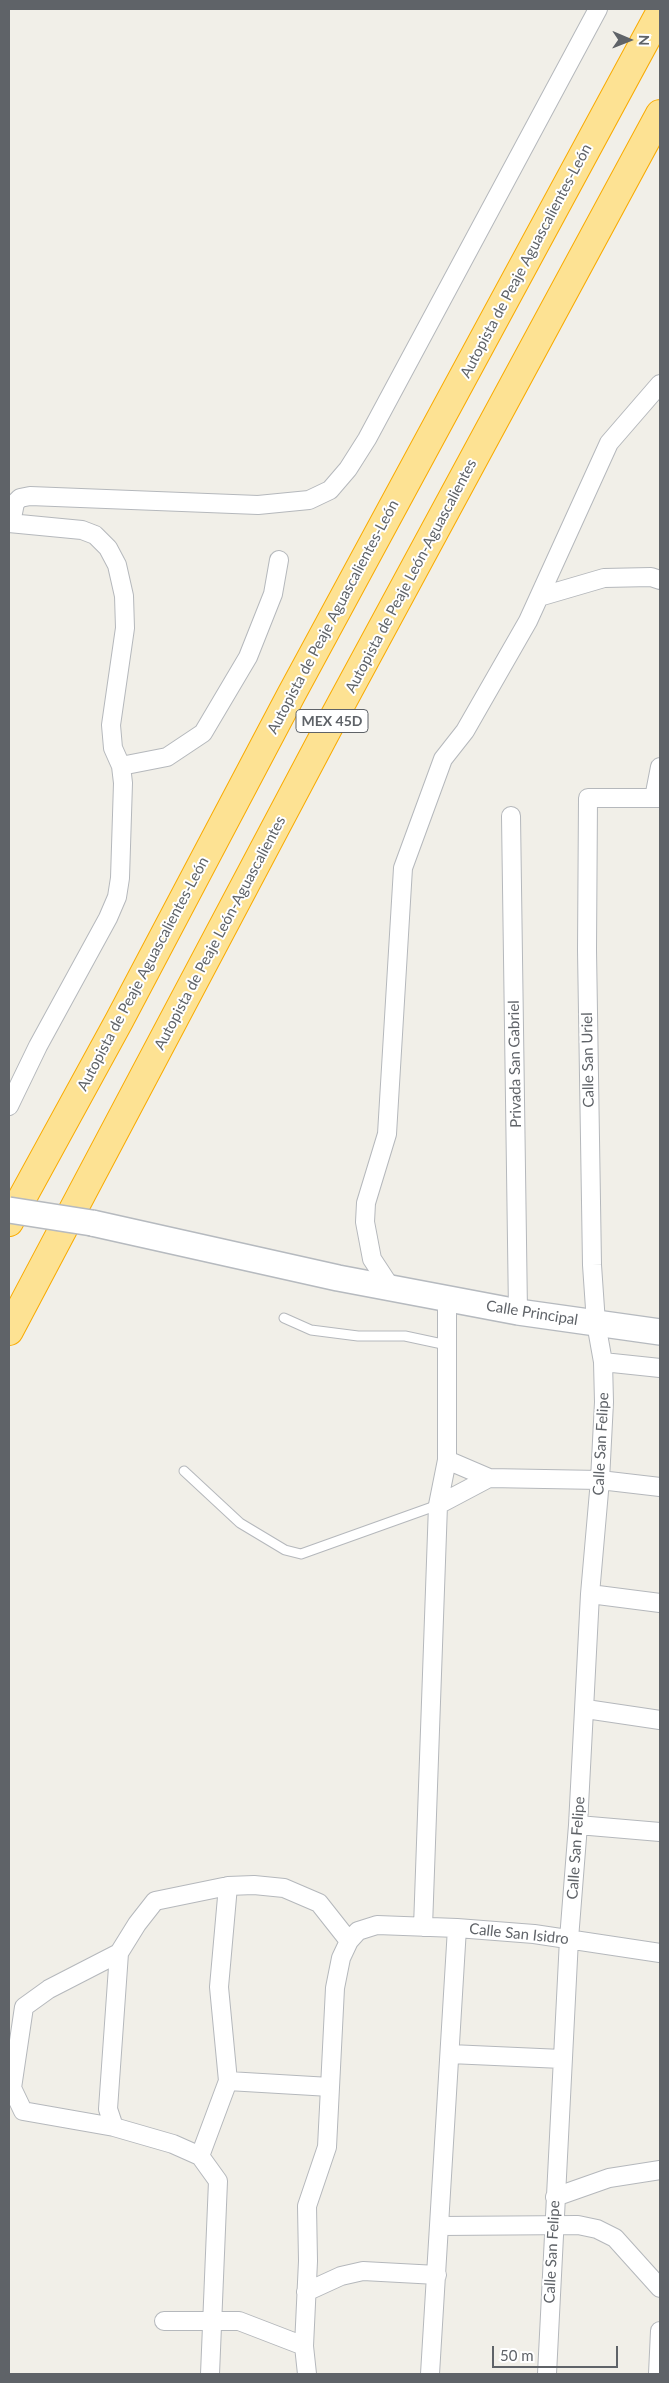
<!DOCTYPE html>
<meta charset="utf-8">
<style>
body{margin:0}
#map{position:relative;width:669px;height:2383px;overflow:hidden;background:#f1efe8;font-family:Lato,sans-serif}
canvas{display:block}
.frame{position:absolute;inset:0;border:10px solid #5f6368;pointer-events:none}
.north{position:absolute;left:604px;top:15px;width:50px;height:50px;-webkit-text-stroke:4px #fff;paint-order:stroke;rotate:91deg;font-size:14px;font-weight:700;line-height:20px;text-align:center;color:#5f6368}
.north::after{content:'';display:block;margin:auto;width:18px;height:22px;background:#5f6368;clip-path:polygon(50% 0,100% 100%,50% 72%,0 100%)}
.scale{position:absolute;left:492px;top:2346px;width:126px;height:22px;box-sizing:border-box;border:2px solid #5f6368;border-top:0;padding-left:6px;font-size:15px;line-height:18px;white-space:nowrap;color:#5f6368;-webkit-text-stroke:4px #fff;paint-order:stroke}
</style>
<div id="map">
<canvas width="669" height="2383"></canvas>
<div class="frame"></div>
<div class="north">N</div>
<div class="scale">50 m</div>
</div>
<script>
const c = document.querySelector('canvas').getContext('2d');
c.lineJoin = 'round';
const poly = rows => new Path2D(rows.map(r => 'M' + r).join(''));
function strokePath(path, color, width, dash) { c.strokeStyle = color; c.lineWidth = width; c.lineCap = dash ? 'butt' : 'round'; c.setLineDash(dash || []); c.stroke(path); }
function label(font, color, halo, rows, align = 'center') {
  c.font = font + ' Lato,sans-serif'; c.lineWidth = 4; c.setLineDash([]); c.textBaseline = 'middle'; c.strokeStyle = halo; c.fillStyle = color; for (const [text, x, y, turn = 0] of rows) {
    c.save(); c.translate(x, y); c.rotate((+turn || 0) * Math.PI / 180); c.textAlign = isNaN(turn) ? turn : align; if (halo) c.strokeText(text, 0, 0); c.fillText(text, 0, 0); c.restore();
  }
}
const lane = poly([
 [284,1318,311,1330,358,1336,405,1336,447,1345],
 [184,1471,240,1523,285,1550,301,1554,438,1505]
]);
const street = poly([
 [9,523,82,530,95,535,108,548,117,565,124,596,125,628,111,725,113,748,121,766,123,783,120,878,117,897,108,918,38,1046,9,1106],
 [11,523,15,503,20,498,30,496,258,505,309,500,330,490,348,469,367,439,598,9],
 [539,597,604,578,651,577,660,580],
 [121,766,167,757,203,733,248,657,273,594,279,560],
 [654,798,660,767],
 [511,816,518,1312],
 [391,1288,372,1259,365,1222,366,1203,387,1134,403,868,443,759,465,731,528,621,609,443,660,384],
 [603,1362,660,1368],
 [447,1460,489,1478,600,1480,660,1487],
 [438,1505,489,1478],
 [590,1594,660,1603],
 [586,1709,660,1720],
 [578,1825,660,1832],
 [423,1927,438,1505,447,1460,447,1298],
 [450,2054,562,2059],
 [228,2081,330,2087],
 [114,2127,23,2111,12,2088,24,2007,49,1989,119,1953],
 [200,2156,228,2081,219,1987,228,1886],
 [555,2197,609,2178,660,2170],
 [440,2226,578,2225,597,2229,615,2238,660,2288],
 [306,2292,341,2276,363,2271,437,2275],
 [164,2321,239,2321,304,2346],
 [210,2374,218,2181,200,2156,173,2144,114,2127,108,2109,119,1953,137,1924,155,1901,228,1886,254,1885,284,1888,319,1903,349,1941],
 [307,2374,304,2346,308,2261,307,2206,327,2147,335,1988,341,1958,349,1941,358,1931,377,1925,457,1928,534,1934,660,1953],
 [430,2374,457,1928],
 [547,2374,569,1939,578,1825,590,1594,600,1480,604,1402,603,1362,596,1323,592,1265,587,950,588,798,660,798],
 [658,2374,660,2331]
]);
const secondary = poly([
 [92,1223,338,1278,518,1312,660,1332]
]);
const highway = poly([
 [9,1222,119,1021,291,695,660,13],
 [9,1331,327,730,660,114]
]);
strokePath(lane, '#b5b8bc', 11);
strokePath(street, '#b5b8bc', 20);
strokePath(secondary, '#b6babf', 28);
strokePath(highway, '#f9ab00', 30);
strokePath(lane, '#fff', 9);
strokePath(street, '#fff', 18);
strokePath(secondary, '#fff', 25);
strokePath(highway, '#fde293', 28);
const secondaryBridge = poly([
 [9,1210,92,1223]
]);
strokePath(secondaryBridge, '#b6babf', 28, []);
strokePath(secondaryBridge, '#fff', 25);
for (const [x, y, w] of [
 [332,721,72]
]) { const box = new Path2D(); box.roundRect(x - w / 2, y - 11.5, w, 23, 4); c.fillStyle = '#fff'; c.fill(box); strokePath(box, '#5f6368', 1); }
label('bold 14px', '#5f6368', null, [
 ["MEX 45D",332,721]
]);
label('15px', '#5f6368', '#fff', [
 ["Autopista de Peaje Aguascalientes-León",526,261,-62],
 ["Autopista de Peaje León-Aguascalientes",411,576,-62],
 ["Autopista de Peaje Aguascalientes-León",333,617,-62],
 ["Autopista de Peaje León-Aguascalientes",220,933,-62],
 ["Autopista de Peaje Aguascalientes-León",143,974,-62],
 ["Calle San Uriel",588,1060,-91],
 ["Privada San Gabriel",515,1064,-91],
 ["Calle Principal",532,1313,9],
 ["Calle San Felipe",601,1444,-87],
 ["Calle San Felipe",576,1848,-86],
 ["Calle San Isidro",519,1934,6],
 ["Calle San Felipe",552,2252,-87]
]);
</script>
